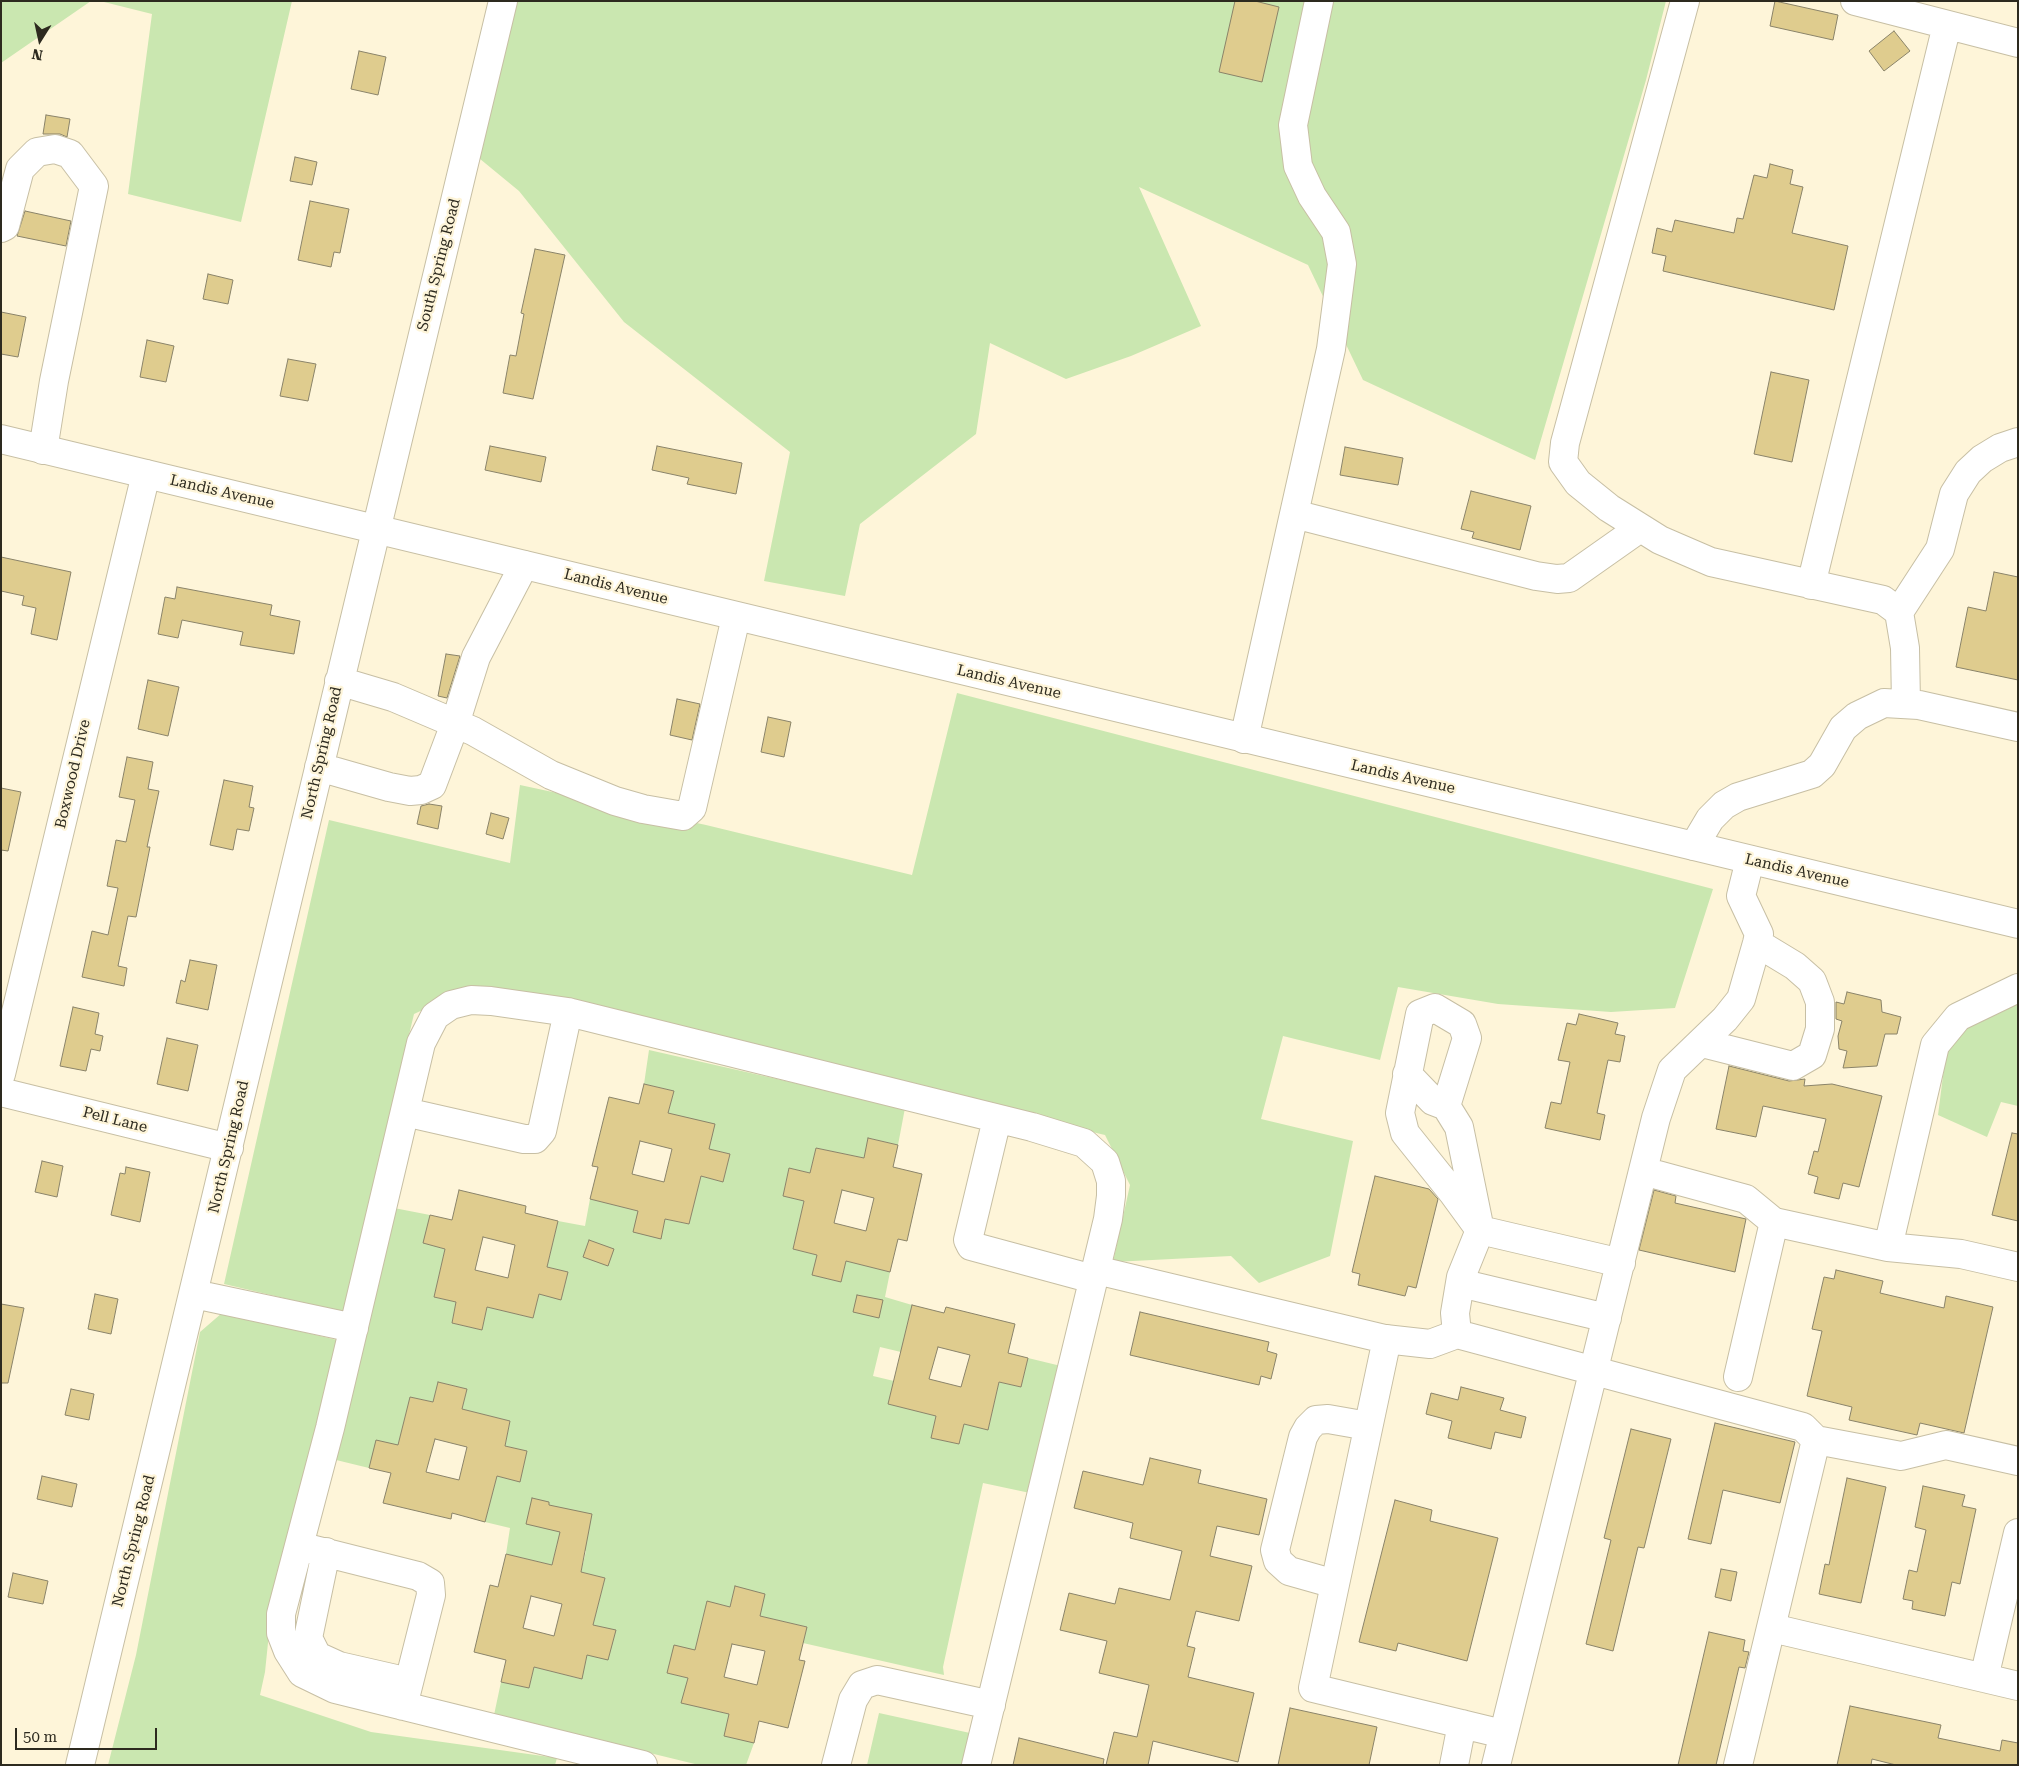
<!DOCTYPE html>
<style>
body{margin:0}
#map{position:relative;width:2019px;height:1766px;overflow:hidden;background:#fef5d9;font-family:"Roboto Serif",serif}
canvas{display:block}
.frame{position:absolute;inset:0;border:2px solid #2d2a1f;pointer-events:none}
.north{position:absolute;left:15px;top:15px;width:50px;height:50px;-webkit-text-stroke:4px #fef5d9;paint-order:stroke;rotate:190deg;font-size:14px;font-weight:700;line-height:20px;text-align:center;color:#2d2a1f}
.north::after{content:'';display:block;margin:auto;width:18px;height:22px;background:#2d2a1f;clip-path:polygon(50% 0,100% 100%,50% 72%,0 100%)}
.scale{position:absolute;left:15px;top:1728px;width:142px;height:22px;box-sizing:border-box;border:2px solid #2d2a1f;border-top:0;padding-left:6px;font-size:15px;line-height:18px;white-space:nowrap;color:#2d2a1f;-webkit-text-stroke:4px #fef5d9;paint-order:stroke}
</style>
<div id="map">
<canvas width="2019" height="1766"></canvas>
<div class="frame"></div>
<div class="north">N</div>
<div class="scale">50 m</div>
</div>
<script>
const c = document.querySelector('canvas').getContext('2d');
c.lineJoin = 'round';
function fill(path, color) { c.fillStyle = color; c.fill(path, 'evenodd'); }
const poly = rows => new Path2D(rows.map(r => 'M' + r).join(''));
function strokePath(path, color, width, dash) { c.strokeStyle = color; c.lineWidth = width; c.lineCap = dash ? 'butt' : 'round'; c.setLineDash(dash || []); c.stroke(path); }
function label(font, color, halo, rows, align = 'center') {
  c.font = font + ' "Roboto Serif",serif'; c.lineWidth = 4.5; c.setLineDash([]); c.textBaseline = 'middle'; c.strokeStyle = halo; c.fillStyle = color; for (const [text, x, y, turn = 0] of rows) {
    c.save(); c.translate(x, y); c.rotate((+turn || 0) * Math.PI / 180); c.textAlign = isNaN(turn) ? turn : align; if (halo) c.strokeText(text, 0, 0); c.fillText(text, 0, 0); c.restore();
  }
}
fill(poly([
 [1,1,91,1,1,63],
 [100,1,292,1,241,222,128,194,152,14],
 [513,1,1666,1,1646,80,1535,460,1363,380,1308,265,1139,187,1201,326,1131,356,1066,379,990,343,976,434,860,524,845,596,764,581,790,452,624,322,519,191,474,154],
 [957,693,1713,889,1675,1008,1611,1012,1498,1004,1398,987,1380,1060,1283,1036,1261,1119,1353,1141,1330,1256,1259,1283,1231,1256,1113,1262,1130,1185,1105,1135,474,986,414,1014,343,1312,224,1284,329,820,510,863,520,785,706,825,912,875],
 [2018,1002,2018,1106,2001,1102,1987,1137,1938,1115,1948,1037],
 [649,1050,905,1108,898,1145,869,1138,864,1158,816,1148,810,1173,789,1168,783,1196,804,1201,793,1249,817,1255,813,1275,841,1282,846,1261,890,1272,885,1297,912,1305,901,1352,880,1347,873,1376,894,1381,888,1404,936,1416,931,1438,959,1444,964,1424,988,1430,999,1382,1021,1387,1028,1358,1061,1366,1030,1493,983,1483,943,1667,944,1675,803,1643,807,1627,760,1616,764,1594,735,1587,730,1607,707,1602,695,1650,667,1673,688,1678,682,1703,729,1714,754,1743,746,1765,699,1765,494,1715,501,1682,529,1688,534,1667,581,1679,587,1655,608,1659,615,1631,593,1625,605,1578,581,1572,586,1551,557,1544,552,1565,506,1554,510,1528,485,1522,497,1476,520,1481,527,1451,505,1446,510,1421,462,1409,467,1389,438,1382,433,1402,410,1397,398,1445,369,1468,332,1459,394,1208,430,1215,424,1243,445,1249,434,1297,456,1302,452,1323,482,1330,487,1307,533,1318,539,1294,561,1299,568,1272,547,1267,558,1221,585,1226,590,1199,638,1211,660,1239,665,1219,689,1224,701,1176,723,1182,730,1154,709,1149,668,1113,674,1091,644,1084],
 [222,1313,337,1340,269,1633,265,1672,260,1695,371,1732,557,1758,555,1765,108,1765,136,1655,200,1332],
 [879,1713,970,1733,965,1765,867,1765]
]), '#cae7b0');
const building = poly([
 [1235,1,1255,1,1279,7,1262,82,1219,72,1235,1],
 [1775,1,1838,15,1833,40,1770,26,1775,1],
 [1894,31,1910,51,1884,71,1869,51,1894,31],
 [359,51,386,57,378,95,351,89,359,51],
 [46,115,70,119,67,137,60,134,43,134,46,115],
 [295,157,317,162,312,185,290,181,295,157],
 [1770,164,1793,170,1790,184,1803,187,1792,233,1848,246,1834,310,1663,271,1666,256,1652,253,1657,228,1672,232,1675,220,1734,233,1737,218,1743,219,1754,175,1767,178,1770,164],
 [310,201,349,209,340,253,334,252,331,267,298,260,310,201],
 [25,211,71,221,66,246,17,236,25,211],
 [535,249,565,255,533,399,503,393,510,355,516,356,524,314,521,313,535,249],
 [208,274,233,280,228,304,203,299,208,274],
 [1,312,26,317,18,357,1,354,1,312],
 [147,340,174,346,166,382,140,377,147,340],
 [288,359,316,364,308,401,280,396,288,359],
 [1771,372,1809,380,1792,462,1754,454,1771,372],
 [490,446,546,457,541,482,485,470,490,446],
 [657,446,742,463,736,494,687,484,689,478,652,470,657,446],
 [1345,447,1403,458,1398,485,1340,475,1345,447],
 [1471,491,1531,506,1520,550,1472,538,1474,532,1461,529,1471,491],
 [1,557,71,572,57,640,31,634,36,608,22,605,24,596,1,591,1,557],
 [1994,572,2018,577,2018,680,1956,667,1968,607,1986,611,1994,572],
 [177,587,272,605,270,615,300,621,294,654,240,645,243,632,182,620,178,638,158,634,165,597,175,599,177,587],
 [446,654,460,656,447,698,438,696,446,654],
 [148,680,179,687,168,736,138,729,148,680],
 [677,699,700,704,692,740,670,735,677,699],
 [768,717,791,722,784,757,761,752,768,717],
 [127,757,153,762,148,789,159,791,147,847,150,847,136,917,128,916,118,966,127,968,124,986,82,977,92,931,108,935,118,888,107,886,116,840,126,842,135,800,119,797,127,757],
 [224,780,253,786,249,807,254,808,249,831,237,829,233,850,210,845,224,780],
 [1,788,21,792,8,851,1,850,1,788],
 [429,804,442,806,438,829,417,824,421,806,429,804],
 [491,813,509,818,503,839,486,834,491,813],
 [190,960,217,965,208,1010,176,1003,181,980,185,982,190,960],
 [1847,992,1881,1000,1882,1012,1901,1017,1897,1034,1885,1034,1877,1066,1843,1068,1847,1051,1839,1049,1838,1036,1842,1021,1836,1019,1836,1002,1844,1004,1847,992],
 [73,1007,99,1013,95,1034,103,1036,100,1051,91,1049,86,1071,60,1066,73,1007],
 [1579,1014,1618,1023,1615,1034,1625,1036,1620,1062,1608,1060,1597,1113,1605,1115,1600,1140,1545,1128,1551,1102,1561,1104,1570,1062,1558,1060,1567,1023,1576,1025,1579,1014],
 [167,1038,198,1045,188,1091,157,1084,167,1038],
 [1729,1066,1789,1081,1805,1079,1804,1086,1832,1084,1882,1096,1859,1187,1843,1183,1839,1199,1814,1193,1818,1177,1808,1174,1814,1151,1818,1152,1826,1119,1763,1106,1756,1137,1716,1129,1729,1066],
 [644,1084,674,1091,668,1113,715,1124,709,1149,730,1154,723,1182,701,1176,689,1224,665,1219,661,1239,633,1232,638,1211,590,1199,598,1167,592,1166,609,1097,639,1104,644,1084],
 [640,1141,672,1149,664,1182,632,1174,640,1141],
 [2012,1133,2018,1134,2018,1221,1992,1215,2012,1133],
 [868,1138,898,1145,893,1167,922,1174,907,1241,898,1239,890,1272,846,1261,841,1282,812,1275,817,1255,793,1249,804,1201,783,1196,789,1168,810,1173,816,1148,864,1158,868,1138],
 [842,1190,874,1198,866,1231,834,1223,842,1190],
 [42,1161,63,1166,57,1197,35,1192,42,1161],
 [126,1167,150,1172,140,1222,111,1215,120,1173,125,1174,126,1167],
 [1375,1176,1429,1189,1438,1199,1416,1288,1408,1286,1405,1296,1358,1285,1360,1274,1352,1272,1375,1176],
 [459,1190,526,1206,525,1213,558,1221,547,1267,568,1272,561,1300,539,1294,533,1318,487,1307,482,1330,452,1323,456,1302,434,1297,445,1249,423,1243,430,1215,452,1220,459,1190],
 [483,1237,515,1245,508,1278,475,1270,483,1237],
 [1654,1190,1676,1196,1675,1203,1746,1219,1735,1272,1639,1250,1654,1190],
 [589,1240,614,1249,608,1266,583,1257,589,1240],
 [1836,1270,1883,1281,1880,1293,1944,1308,1946,1296,1993,1307,1964,1433,1920,1423,1917,1435,1849,1420,1852,1407,1807,1396,1822,1331,1812,1329,1824,1277,1834,1279,1836,1270],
 [95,1294,118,1299,111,1334,88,1329,95,1294],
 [857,1295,883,1300,879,1318,853,1312,857,1295],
 [1,1304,24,1308,8,1383,1,1383,1,1304],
 [912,1305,944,1313,946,1307,1015,1324,1008,1353,1028,1358,1021,1387,999,1382,988,1430,964,1424,959,1444,931,1438,936,1416,888,1404,912,1305],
 [938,1347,970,1355,961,1387,929,1379,938,1347],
 [1140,1312,1269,1342,1267,1351,1277,1354,1271,1379,1261,1376,1259,1385,1130,1355,1140,1312],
 [438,1382,467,1389,462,1409,510,1421,505,1446,527,1451,520,1482,497,1476,485,1522,452,1513,451,1519,383,1503,391,1473,369,1468,376,1440,398,1445,410,1397,433,1402,438,1382],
 [435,1439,467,1447,459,1480,426,1472,435,1439],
 [1461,1387,1504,1398,1500,1410,1526,1417,1521,1438,1495,1432,1491,1449,1448,1438,1452,1421,1426,1414,1431,1393,1458,1400,1461,1387],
 [71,1389,94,1394,89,1420,65,1415,71,1389],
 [1715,1423,1795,1442,1780,1503,1723,1490,1711,1544,1688,1539,1715,1423],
 [1631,1429,1671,1439,1644,1548,1638,1547,1613,1651,1586,1644,1611,1540,1604,1538,1631,1429],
 [1150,1458,1201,1470,1198,1483,1267,1499,1259,1535,1217,1526,1210,1556,1252,1566,1239,1621,1196,1611,1187,1646,1195,1648,1188,1677,1254,1693,1238,1762,1153,1741,1148,1765,1106,1765,1114,1732,1137,1737,1149,1685,1099,1673,1107,1641,1060,1630,1069,1593,1115,1604,1119,1588,1170,1600,1182,1551,1130,1538,1133,1523,1074,1508,1083,1471,1143,1485,1150,1458],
 [42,1476,77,1484,72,1507,37,1499,42,1476],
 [1847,1478,1886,1487,1861,1603,1819,1594,1825,1564,1829,1565,1847,1478],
 [1923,1486,1965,1495,1962,1506,1976,1509,1960,1584,1952,1582,1945,1616,1912,1609,1913,1601,1903,1599,1909,1570,1917,1572,1926,1530,1915,1527,1923,1486],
 [532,1498,549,1502,549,1505,592,1514,581,1572,605,1578,593,1625,616,1630,608,1660,587,1655,582,1679,534,1667,529,1688,501,1682,506,1660,474,1652,490,1585,498,1587,506,1554,552,1565,560,1532,526,1524,532,1498],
 [531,1596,562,1604,554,1636,523,1628,531,1596],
 [1395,1500,1432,1510,1430,1521,1498,1538,1467,1661,1398,1643,1396,1651,1359,1642,1395,1500],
 [1721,1569,1737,1572,1731,1601,1715,1597,1721,1569],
 [13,1573,48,1581,43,1604,8,1597,13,1573],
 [735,1586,765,1594,760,1616,807,1627,799,1660,805,1661,788,1728,759,1721,754,1743,724,1736,729,1714,681,1703,688,1678,667,1673,674,1645,695,1650,707,1601,730,1607,735,1586],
 [732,1644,765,1651,757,1685,724,1677,732,1644],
 [1709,1632,1745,1640,1743,1651,1749,1652,1745,1668,1739,1667,1716,1765,1678,1765,1709,1632],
 [1850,1706,1941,1725,1938,1738,2000,1751,2002,1740,2018,1743,2018,1765,1896,1765,1872,1759,1871,1765,1837,1765,1850,1706],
 [1290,1708,1377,1727,1369,1765,1278,1765,1290,1708],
 [1019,1738,1104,1759,1103,1765,1013,1765,1019,1738]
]);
fill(building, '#dfcc8e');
strokePath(building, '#8a8369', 1);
const minor = poly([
 [1685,1,1565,443,1563,462,1578,483,1609,508,1660,540,1711,562,1883,600,1899,612,1905,648,1906,704],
 [1855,1,2018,43],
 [1,228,5,226,20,169,37,152,55,149,70,154,94,186,54,381,43,450],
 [1294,514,1331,349,1342,264,1336,232,1312,196,1298,166,1293,125,1319,1],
 [1811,585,1947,25],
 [1899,612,1940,549,1954,494,1968,472,1982,459,2000,448,2018,442],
 [339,681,393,697,473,731,551,775,615,801,643,809,683,816,692,808,736,617],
 [1244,739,1294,514,1536,576,1557,579,1569,578,1640,528],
 [319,767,389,787,410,791,421,790,432,785,455,724,476,657,524,565],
 [1694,846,1710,819,1724,805,1738,797,1812,774,1822,765,1843,728,1857,716,1884,703,1919,705,2018,727],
 [1702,1043,1793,1066,1812,1055,1820,1029,1820,1002,1812,981,1795,966,1757,943],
 [1,1074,146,474],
 [1407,1074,1433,1101,1446,1106,1459,1127,1480,1230,1621,1263],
 [1,1092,229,1148],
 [1446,1106,1467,1038,1462,1024,1435,1008,1420,1014,1400,1113,1405,1133,1453,1193,1480,1230,1461,1277,1455,1313,1457,1334],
 [405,1112,524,1139,535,1139,542,1131,568,1012],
 [997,1119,968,1240,971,1246,1093,1279],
 [1643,1171,1746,1199,1774,1222,1888,1247,1935,1045,1958,1017,2018,988],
 [1888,1247,1961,1254,2018,1267],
 [1096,1270,1385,1339,1430,1344,1457,1334,1803,1427,1816,1440,1738,1765],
 [1460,1283,1607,1318],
 [194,1294,354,1328],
 [1387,1339,1313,1688,1503,1734],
 [1738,1377,1774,1222],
 [1816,1440,1901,1456,1946,1445,2018,1461],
 [299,1546,418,1576,430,1583,431,1595,403,1706],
 [326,1552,308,1638,317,1656,339,1666,409,1682],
 [1335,1584,1289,1571,1278,1561,1275,1550,1303,1437,1308,1428,1316,1420,1328,1419,1368,1426],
 [1772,1628,2018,1686],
 [1984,1678,2018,1533],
 [80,1765,503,1],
 [643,1765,335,1689,302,1673,288,1651,281,1633,281,1614,330,1428,421,1043,435,1016,451,1005,471,1000,491,1001,568,1012,1032,1127,1084,1143,1105,1162,1111,1181,1111,1196,1108,1219,976,1765],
 [836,1765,853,1700,862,1685,877,1680,991,1705],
 [1454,1765,1462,1724],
 [1496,1765,1656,1118,1672,1070,1725,1019,1741,999,1757,943,1759,934,1741,896,1750,860]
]);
const major = poly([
 [1,439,2018,924]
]);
strokePath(minor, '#c7bfa4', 30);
strokePath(major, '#c7bfa4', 30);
strokePath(minor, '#fff', 28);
strokePath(major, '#fff', 28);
label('15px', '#2d2a1f', '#fef5d9', [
 ["South Spring Road",439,265,-76],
 ["Landis Avenue",222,492,13],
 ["Landis Avenue",616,587,14],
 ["Landis Avenue",1009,682,13],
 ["North Spring Road",322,753,-77],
 ["Boxwood Drive",73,774,-77],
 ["Landis Avenue",1403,777,13],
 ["Landis Avenue",1797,871,13],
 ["Pell Lane",115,1120,14],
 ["North Spring Road",229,1147,-77],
 ["North Spring Road",134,1541,-76]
]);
</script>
